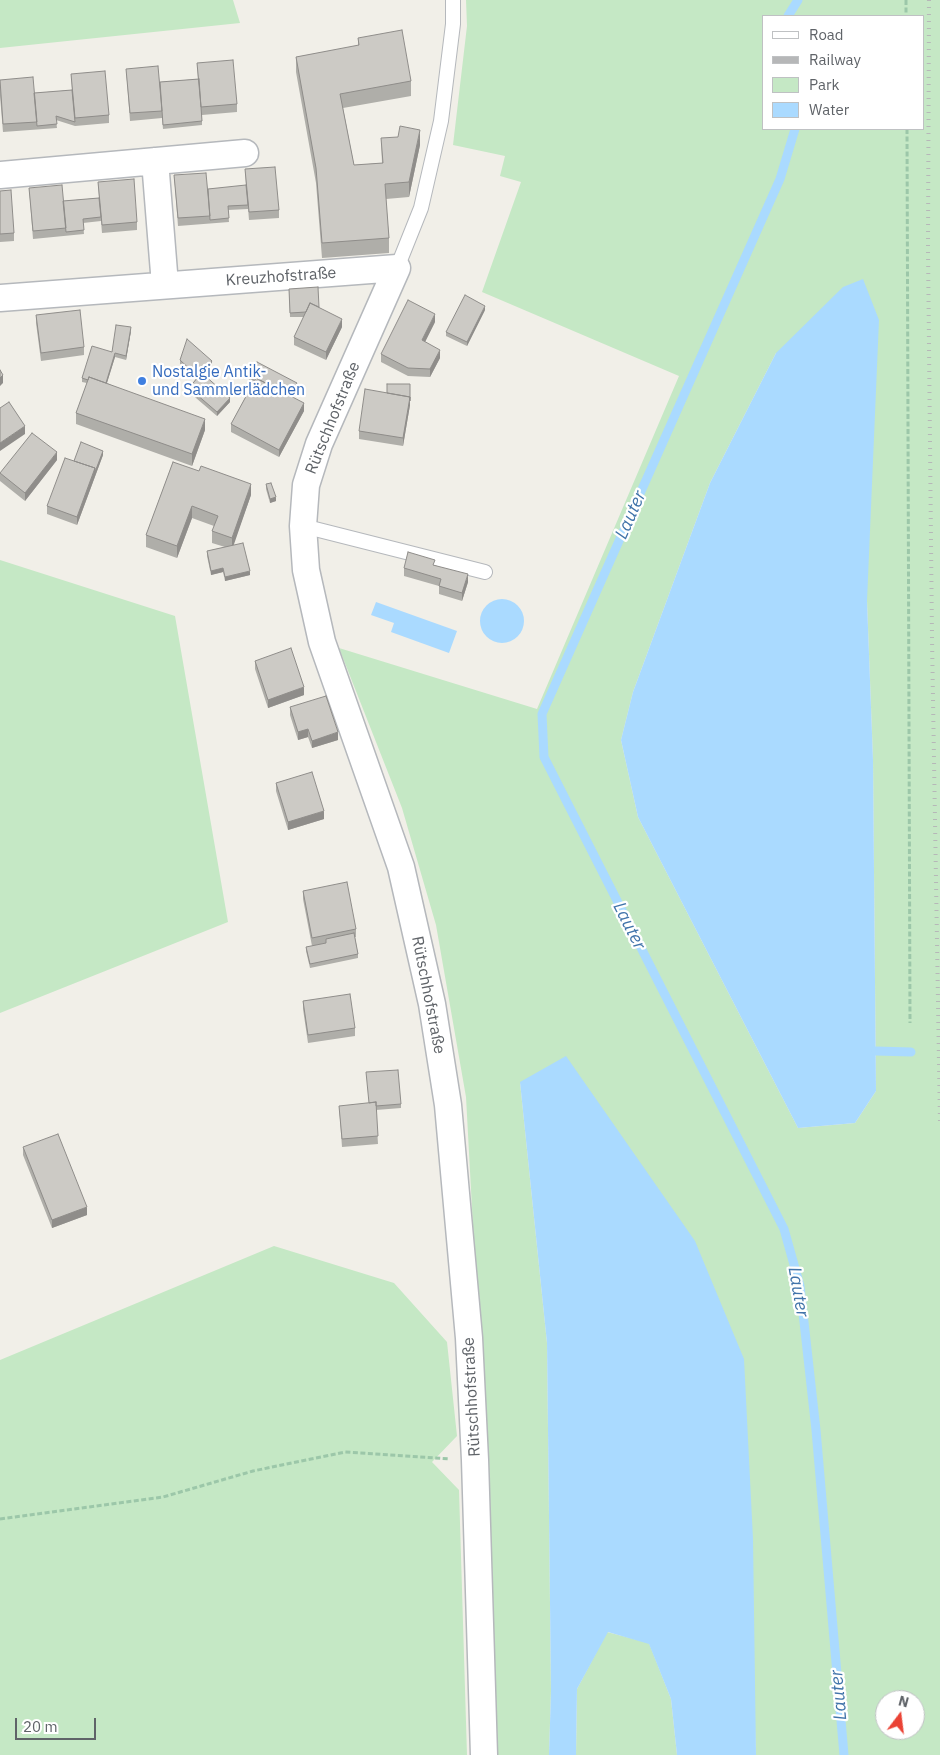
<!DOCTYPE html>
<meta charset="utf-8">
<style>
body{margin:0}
#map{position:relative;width:940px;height:1755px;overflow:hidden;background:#f1efe8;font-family:"IBM Plex Sans",sans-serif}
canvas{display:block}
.legend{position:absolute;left:762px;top:15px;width:162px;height:115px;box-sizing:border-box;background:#fff;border:1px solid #bfc1c3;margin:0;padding:6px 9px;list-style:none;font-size:15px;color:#5f6368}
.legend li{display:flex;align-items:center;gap:10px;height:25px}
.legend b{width:25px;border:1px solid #bfc1c3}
.north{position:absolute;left:875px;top:1690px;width:50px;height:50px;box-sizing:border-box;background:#fff;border:1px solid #bfc1c3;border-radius:50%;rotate:15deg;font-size:14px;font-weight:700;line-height:20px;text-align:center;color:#5f6368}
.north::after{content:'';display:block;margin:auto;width:18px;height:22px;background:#ea4335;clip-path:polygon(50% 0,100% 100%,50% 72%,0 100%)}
.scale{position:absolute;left:15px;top:1718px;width:81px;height:22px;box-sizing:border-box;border:2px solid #5f6368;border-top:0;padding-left:6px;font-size:15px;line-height:18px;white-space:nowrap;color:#5f6368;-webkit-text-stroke:4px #fff;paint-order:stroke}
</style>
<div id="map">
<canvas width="940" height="1755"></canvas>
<ul class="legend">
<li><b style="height:6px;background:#fff"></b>Road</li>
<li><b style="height:6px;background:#b6b7b8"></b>Railway</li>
<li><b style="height:14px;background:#c5e8c5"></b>Park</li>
<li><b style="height:14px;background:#aadaff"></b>Water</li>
</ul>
<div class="north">N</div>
<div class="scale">20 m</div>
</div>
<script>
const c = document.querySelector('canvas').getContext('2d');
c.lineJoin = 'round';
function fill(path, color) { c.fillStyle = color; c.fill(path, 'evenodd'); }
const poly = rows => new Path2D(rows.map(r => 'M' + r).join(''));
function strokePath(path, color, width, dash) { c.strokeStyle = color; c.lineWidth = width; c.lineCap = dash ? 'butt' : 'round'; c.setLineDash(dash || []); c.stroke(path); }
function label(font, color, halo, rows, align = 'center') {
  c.font = font + ' "IBM Plex Sans",sans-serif'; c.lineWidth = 4.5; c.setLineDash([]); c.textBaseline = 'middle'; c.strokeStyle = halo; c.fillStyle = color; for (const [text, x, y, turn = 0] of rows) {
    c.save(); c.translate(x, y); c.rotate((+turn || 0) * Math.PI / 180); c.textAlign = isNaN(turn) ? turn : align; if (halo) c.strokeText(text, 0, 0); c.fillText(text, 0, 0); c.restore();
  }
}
fill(poly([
 [0,0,233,0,240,23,0,48],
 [466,0,940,0,940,1755,756,1755,755,1730,520,1082,547,1343,551,1691,549,1755,496,1755,479,1338,466,1097,436,925,402,808,339,648,537,709,679,376,482,292,521,182,500,176,505,156,453,145,467,26],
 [764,16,924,16,924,129,764,129],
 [776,353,867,601,873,760,876,1091,855,1123,798,1128,638,817,621,740,633,692,710,483],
 [885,1700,915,1700,915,1730,885,1730],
 [0,560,175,616,228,922,0,1013],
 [274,1246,394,1283,447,1342,457,1436,432,1462,459,1490,467,1755,0,1755,0,1360],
 [607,1632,649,1643,671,1699,677,1755,576,1755,577,1689]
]), '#c5e8c5');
fill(poly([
 [863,279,879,320,867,601,873,760,876,1091,855,1123,798,1128,638,817,621,740,633,692,710,483,776,353,843,287],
 '480 621a22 22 0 1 1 44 0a22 22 0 1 1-44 0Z',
 [376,602,457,631,449,653,391,632,394,623,371,615],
 [566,1056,695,1241,744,1359,753,1539,756,1755,677,1755,671,1699,649,1644,608,1632,577,1689,576,1755,549,1755,551,1691,547,1343,520,1082]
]), '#aadaff');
strokePath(poly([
 [788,16,798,0],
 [795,129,780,179,542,714,544,757,784,1229,800,1286,816,1430,844,1755],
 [876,1051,911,1052]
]), '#aadaff', 9);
const service = poly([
 [397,268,421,208,441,121,453,24,453,0],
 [303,526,485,572]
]);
const minor = poly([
 [155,161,165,285],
 [0,175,245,153],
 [0,298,397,268,319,444,306,485,303,526,306,570,322,642,401,867,432,1004,448,1105,469,1338,475,1460,484,1755]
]);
strokePath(service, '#b5b8bc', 16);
strokePath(minor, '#b5b8bc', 29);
strokePath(poly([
 [906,0,906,16],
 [907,129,910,1023],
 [0,1519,163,1497,253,1471,345,1452,450,1459]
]), '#9cc7a9', 3, [5, 2.5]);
strokePath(service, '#fff', 14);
strokePath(minor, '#fff', 26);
strokePath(poly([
 [929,0,928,248,932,638,940,1123]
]), '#b6b7b8', 4, [1, 6]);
fill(poly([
 [358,38,411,81,411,96,343,108,354,165,382,163,381,138,420,145,409,197,386,199,389,238,389,253,322,258,316,183,296,72,296,57,358,46],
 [197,63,237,104,237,112,202,115,202,125,163,129,162,118,130,121,126,69,160,82,198,79],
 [71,74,109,115,109,123,75,126,56,120,57,128,3,132,0,96,0,80,34,93,72,90],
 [245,169,279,210,279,218,249,220,248,208,248,209,228,210,229,222,178,226,174,175,208,189,246,186],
 [98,182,137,222,137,230,102,233,101,221,83,223,84,234,33,239,29,188,63,201,99,198],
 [0,191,14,233,14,241,0,242],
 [289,289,319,307,342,327,326,360,294,345,294,337,304,317,290,317],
 [485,310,467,346,446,336,446,332],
 [36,315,84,347,84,355,41,361,36,323],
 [435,322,425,342,440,358,430,377,408,376,381,362,381,354],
 [131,331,126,360,115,357,107,383,205,430,192,466,76,424,76,413,87,383,82,382,82,378,112,352],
 [180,360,212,365,204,375,230,402,217,416,189,392,189,388,196,379,180,365],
 [249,377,297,387,292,397,304,411,279,457,231,432,231,424,253,383,249,381],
 [410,384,410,405,403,446,359,439,359,431,387,393],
 [103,455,77,525,47,514,47,506,74,461],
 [57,460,25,501,0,481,0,473],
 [173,462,251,495,233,545,250,575,225,581,223,572,211,575,207,556,207,551,225,547,212,543,212,531,214,526,192,518,177,558,146,547,146,535],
 [266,484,276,501,270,503,266,489],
 [435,565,468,582,462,601,439,594,439,586,404,576,404,568],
 [255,661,304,695,268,708,255,669],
 [290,707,338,740,312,748,308,737,298,740,290,715],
 [276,783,324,819,288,830,276,791],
 [303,891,356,929,356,937,355,937,358,954,358,958,310,968,306,951,306,947,312,946,303,899],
 [303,1001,355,1028,355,1036,308,1043,303,1009],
 [401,1104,401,1108,376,1110,378,1144,342,1147,339,1106],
 [23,1147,87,1215,52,1228,23,1155]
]), '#afaea9');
fill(poly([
 [420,130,420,145,409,197,409,182],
 [485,306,485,310,467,346,467,342],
 [435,314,435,322,422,348,422,340],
 [342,319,342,327,326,360,326,352],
 [131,327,131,331,126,360,126,356],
 [440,350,440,358,430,377,430,369],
 [115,353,115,357,105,389,105,385],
 [212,361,212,365,202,377,202,373],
 [3,375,3,383,0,386,0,378],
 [297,383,297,387,288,402,288,398],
 [410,397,410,405,403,446,403,438],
 [230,398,230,402,217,416,217,412],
 [304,403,304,411,279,457,279,450],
 [205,419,205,430,192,466,192,454],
 [25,426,25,434,0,451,0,443],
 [103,451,103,455,77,525,77,517,95,468],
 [57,452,57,460,25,501,25,493],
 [251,484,251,495,232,550,232,538],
 [276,497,276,501,270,503,270,499],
 [192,506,192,518,177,558,177,546],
 [223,568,223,572,211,575,211,571],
 [250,571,250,575,225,581,225,577],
 [468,574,468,582,462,601,462,593],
 [304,687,304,695,268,708,268,700],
 [308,729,308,737,298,740,298,732],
 [338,732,338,740,312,748,312,741],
 [324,811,324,819,288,830,288,822],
 [87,1207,87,1215,52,1228,52,1220]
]), '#8f8d8a');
const building = poly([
 [402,30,411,81,340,94,354,165,383,163,381,138,398,137,400,126,420,130,409,182,385,184,389,238,322,243,316,168,296,57,359,45,358,38,402,30],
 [233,60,237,104,201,107,197,63,233,60],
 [158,66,162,111,130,113,126,69,158,66],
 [105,71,109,115,75,118,71,74,105,71],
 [33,77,37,122,3,124,0,80,33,77],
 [199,79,202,121,163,125,160,82,199,79],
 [72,90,75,122,56,116,57,124,37,126,34,93,72,90],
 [275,167,279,210,249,212,245,169,275,167],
 [206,173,210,216,178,218,174,175,206,173],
 [134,179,137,222,102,225,98,182,134,179],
 [62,185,66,228,33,231,29,188,62,185],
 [246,185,248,205,228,206,229,218,210,220,208,189,246,185],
 [11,190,14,233,0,234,0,191,11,190],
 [99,198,101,217,83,219,84,230,66,232,63,201,99,198],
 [318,287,319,307,310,303,306,312,290,313,289,289,318,287],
 [465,295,485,306,467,342,446,332,465,295],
 [408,300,435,314,422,340,440,350,430,369,408,368,381,354,408,300],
 [310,303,342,319,326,352,294,337,310,303],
 [80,310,84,347,41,353,36,315,80,310],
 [116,325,131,327,126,356,115,353,106,383,89,377,88,380,82,378,92,346,112,352,116,325],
 [187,339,212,361,202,373,230,398,217,412,189,388,198,377,180,360,187,339],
 [257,362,297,383,290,396,256,378,255,380,249,377,257,362],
 [0,370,3,375,0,378,0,370],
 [89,377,205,419,192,454,76,413,89,377],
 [256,378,304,403,279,450,231,424,256,378],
 [387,384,410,384,410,401,410,397,387,393,387,384],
 [365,389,410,397,403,438,359,431,365,389],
 [9,402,25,426,0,443,0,408,9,402],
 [32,433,57,452,25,493,0,473,32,433],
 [81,442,103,451,95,472,95,468,74,461,81,442],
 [65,458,95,468,77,517,47,506,65,458],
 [173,462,199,471,201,466,251,484,232,538,212,531,218,516,192,506,177,546,146,535,173,462],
 [271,483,276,497,270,499,266,484,271,483],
 [243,543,250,571,225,577,223,568,211,571,207,551,243,543],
 [408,552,435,560,433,565,468,574,462,593,439,586,441,579,404,568,408,552],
 [291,648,304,687,268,700,255,661,291,648],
 [326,696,338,732,312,741,308,729,298,732,290,707,326,696],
 [312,772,324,811,288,822,276,783,312,772],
 [347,882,356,929,312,938,303,891,347,882],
 [354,933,358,954,310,964,306,947,326,943,326,939,354,933],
 [350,994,355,1028,308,1035,303,1001,350,994],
 [398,1070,401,1104,376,1106,376,1102,369,1103,366,1072,398,1070],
 [376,1102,378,1136,342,1139,339,1106,376,1102],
 [58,1134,87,1207,52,1220,23,1147,58,1134]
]);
fill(building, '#cccac5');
strokePath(building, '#8f8d8a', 1);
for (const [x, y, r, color] of [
 [142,381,5,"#3f7fe0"]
]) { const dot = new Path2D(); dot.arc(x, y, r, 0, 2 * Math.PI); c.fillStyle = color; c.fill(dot); strokePath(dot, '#fff', 2); }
label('16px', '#5f6368', '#fff', [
 ["Kreuzhofstraße",281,277,-4],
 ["Rütschhofstraße",333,418,-68],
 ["Rütschhofstraße",428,995,79],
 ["Rütschhofstraße",472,1397,-93]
]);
label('16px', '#366cbe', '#fff', [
 ["Nostalgie Antik-",152,372],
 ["und Sammlerlädchen",152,390]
], 'left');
label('italic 18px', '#4174aa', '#fff', [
 ["Lauter",631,515,-66],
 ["Lauter",629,926,63],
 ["Lauter",798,1292,80],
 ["Lauter",839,1695,-95]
]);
</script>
